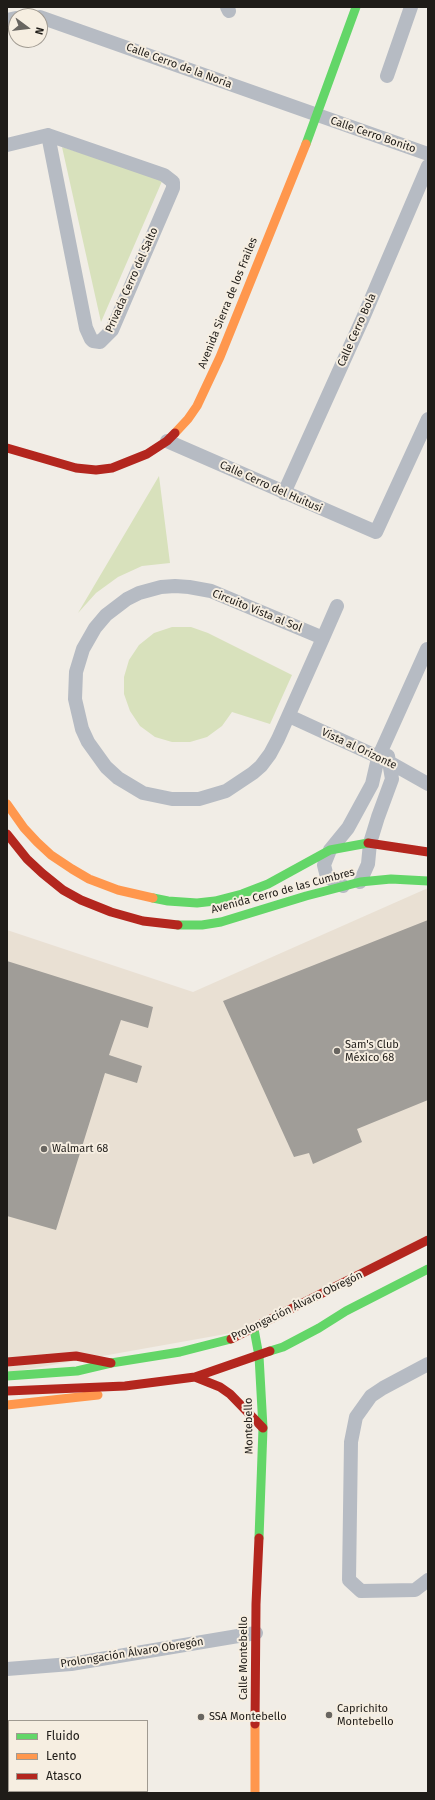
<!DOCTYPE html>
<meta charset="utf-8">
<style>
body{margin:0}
#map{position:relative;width:435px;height:1800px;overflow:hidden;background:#f1ede6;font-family:"Fira Sans",sans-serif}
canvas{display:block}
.frame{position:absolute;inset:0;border:8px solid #1f1c18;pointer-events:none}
.legend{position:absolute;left:8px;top:1720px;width:140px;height:72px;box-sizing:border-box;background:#f6eee1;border:1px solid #a09a91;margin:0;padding:5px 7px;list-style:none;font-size:12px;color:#1f1c18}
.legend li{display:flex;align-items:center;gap:8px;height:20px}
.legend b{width:20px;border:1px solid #a09a91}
.north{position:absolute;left:8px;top:8px;width:40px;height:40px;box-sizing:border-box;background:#f6eee1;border:1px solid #a09a91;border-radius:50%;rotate:105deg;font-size:11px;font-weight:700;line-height:16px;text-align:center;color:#1f1c18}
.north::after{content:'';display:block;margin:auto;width:14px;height:18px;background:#686560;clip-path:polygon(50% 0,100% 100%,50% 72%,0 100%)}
</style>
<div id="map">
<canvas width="435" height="1800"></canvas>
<div class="frame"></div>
<ul class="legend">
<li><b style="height:5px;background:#63d668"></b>Fluido</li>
<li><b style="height:5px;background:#ff974d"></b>Lento</li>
<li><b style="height:5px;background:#b3261e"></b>Atasco</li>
</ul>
<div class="north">N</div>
</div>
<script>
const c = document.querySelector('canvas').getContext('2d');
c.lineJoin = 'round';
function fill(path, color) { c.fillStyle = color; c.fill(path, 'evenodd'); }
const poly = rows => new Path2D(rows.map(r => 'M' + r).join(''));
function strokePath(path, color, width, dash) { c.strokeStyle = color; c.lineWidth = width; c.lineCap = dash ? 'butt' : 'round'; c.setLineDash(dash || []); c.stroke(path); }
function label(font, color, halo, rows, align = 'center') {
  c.font = font + ' "Fira Sans",sans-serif'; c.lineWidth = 4; c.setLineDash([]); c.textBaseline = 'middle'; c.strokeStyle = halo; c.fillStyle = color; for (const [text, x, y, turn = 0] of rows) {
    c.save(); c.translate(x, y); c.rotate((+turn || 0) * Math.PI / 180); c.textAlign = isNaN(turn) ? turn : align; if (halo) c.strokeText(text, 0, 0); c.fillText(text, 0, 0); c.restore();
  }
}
fill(poly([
 [428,888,428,1241,254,1329,7,1373,7,930,193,992]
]), '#e9e0d3');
fill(poly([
 [62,147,163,179,101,322],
 [159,476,170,563,142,566,118,577,96,593,78,613],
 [172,627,191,627,208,633,292,675,270,724,232,712,222,726,207,737,190,742,172,742,155,737,140,726,130,711,124,694,124,677,129,660,139,645,154,633]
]), '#d8e1bc');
fill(poly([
 [428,920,428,1100,357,1129,362,1142,313,1164,309,1153,294,1157,223,1001],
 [7,961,153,1007,148,1028,121,1020,109,1055,142,1066,137,1083,105,1073,56,1230,7,1216]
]), '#a09d98');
strokePath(poly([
 [227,7,229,11],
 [40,17,428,154],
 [7,20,16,18],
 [387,76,411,7],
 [48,135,164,175,173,182,173,188,112,330,100,342,93,341,91,339,86,328,48,135],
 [7,145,48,135],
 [167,441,376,532,428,419],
 [284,493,363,318,428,166],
 [323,638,211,591,189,587,175,586,161,587,139,593,127,599,106,615,95,628,83,649,76,672,75,699,82,729,88,742,106,767,118,778,143,793,172,799,199,799,226,791,253,773,261,766,270,754,278,739,323,638,337,606],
 [289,716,389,762,428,784],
 [360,882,368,864,370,843,378,817,392,779,388,756],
 [343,886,329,878,326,873,324,865,330,850,348,828,372,784,378,758,427,649],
 [428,1364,383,1388,371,1396,356,1417,351,1442,349,1580,361,1591,415,1590,428,1580],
 [7,1669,71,1664,256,1633]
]), '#b6bbc3', 14);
strokePath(poly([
 [306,144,356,7],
 [153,898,168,901,197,903,215,901,242,894,268,884,330,850,368,843],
 [178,925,202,925,221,922,306,896,360,882,391,879,428,881],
 [254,1329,259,1356,263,1428,259,1538],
 [270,1351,283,1347,319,1328,346,1311,428,1269],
 [7,1376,77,1371,111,1363,180,1352,231,1339]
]), '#63d668', 9);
strokePath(poly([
 [175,433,188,419,197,406,220,357,306,144],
 [7,804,24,828,37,842,51,855,72,869,89,879,118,890,153,898],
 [7,1405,98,1395],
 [255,1793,255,1724]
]), '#ff974d', 9);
strokePath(poly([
 [7,448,76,468,96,470,112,468,147,454,167,441,175,433],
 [7,834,27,859,42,873,63,890,81,900,111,912,143,921,178,925],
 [368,843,428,852],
 [231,1339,428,1240],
 [7,1362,76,1356,111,1363],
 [195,1377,220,1387,230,1394,263,1428],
 [7,1391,125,1386,195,1377,270,1351],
 [255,1724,256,1604,259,1538]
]), '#b3261e', 9);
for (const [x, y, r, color] of [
 [337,1051,4,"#686560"],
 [44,1149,4,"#686560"],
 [329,1715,4,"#686560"],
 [201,1717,4,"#686560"]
]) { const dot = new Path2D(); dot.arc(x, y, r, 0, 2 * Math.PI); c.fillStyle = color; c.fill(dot); strokePath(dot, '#f6eee1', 1.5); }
label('11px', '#1f1c18', '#f6eee1', [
 ["Calle Cerro de la Noria",179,66,20],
 ["Calle Cerro Bonito",373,135,19],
 ["Privada Cerro del Salto",132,280,-66],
 ["Avenida Sierra de los Frailes",228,303,-68],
 ["Calle Cerro Bola",357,330,-66],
 ["Calle Cerro del Huitusi",271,487,24],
 ["Circuito Vista al Sol",257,611,22],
 ["Vista al Orizonte",359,749,25],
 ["Avenida Cerro de las Cumbres",283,891,-15],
 ["Prolongación Álvaro Obregón",297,1306,-26],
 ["Montebello",249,1426,-91],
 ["Prolongación Álvaro Obregón",132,1653,-9],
 ["Calle Montebello",244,1658,-90]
]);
label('11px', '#1f1c18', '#f6eee1', [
 ["Sam's Club",345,1045],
 ["México 68",345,1058],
 ["Walmart 68",52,1149],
 ["Caprichito",337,1709],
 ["Montebello",337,1722],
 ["SSA Montebello",209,1717]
], 'left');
</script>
